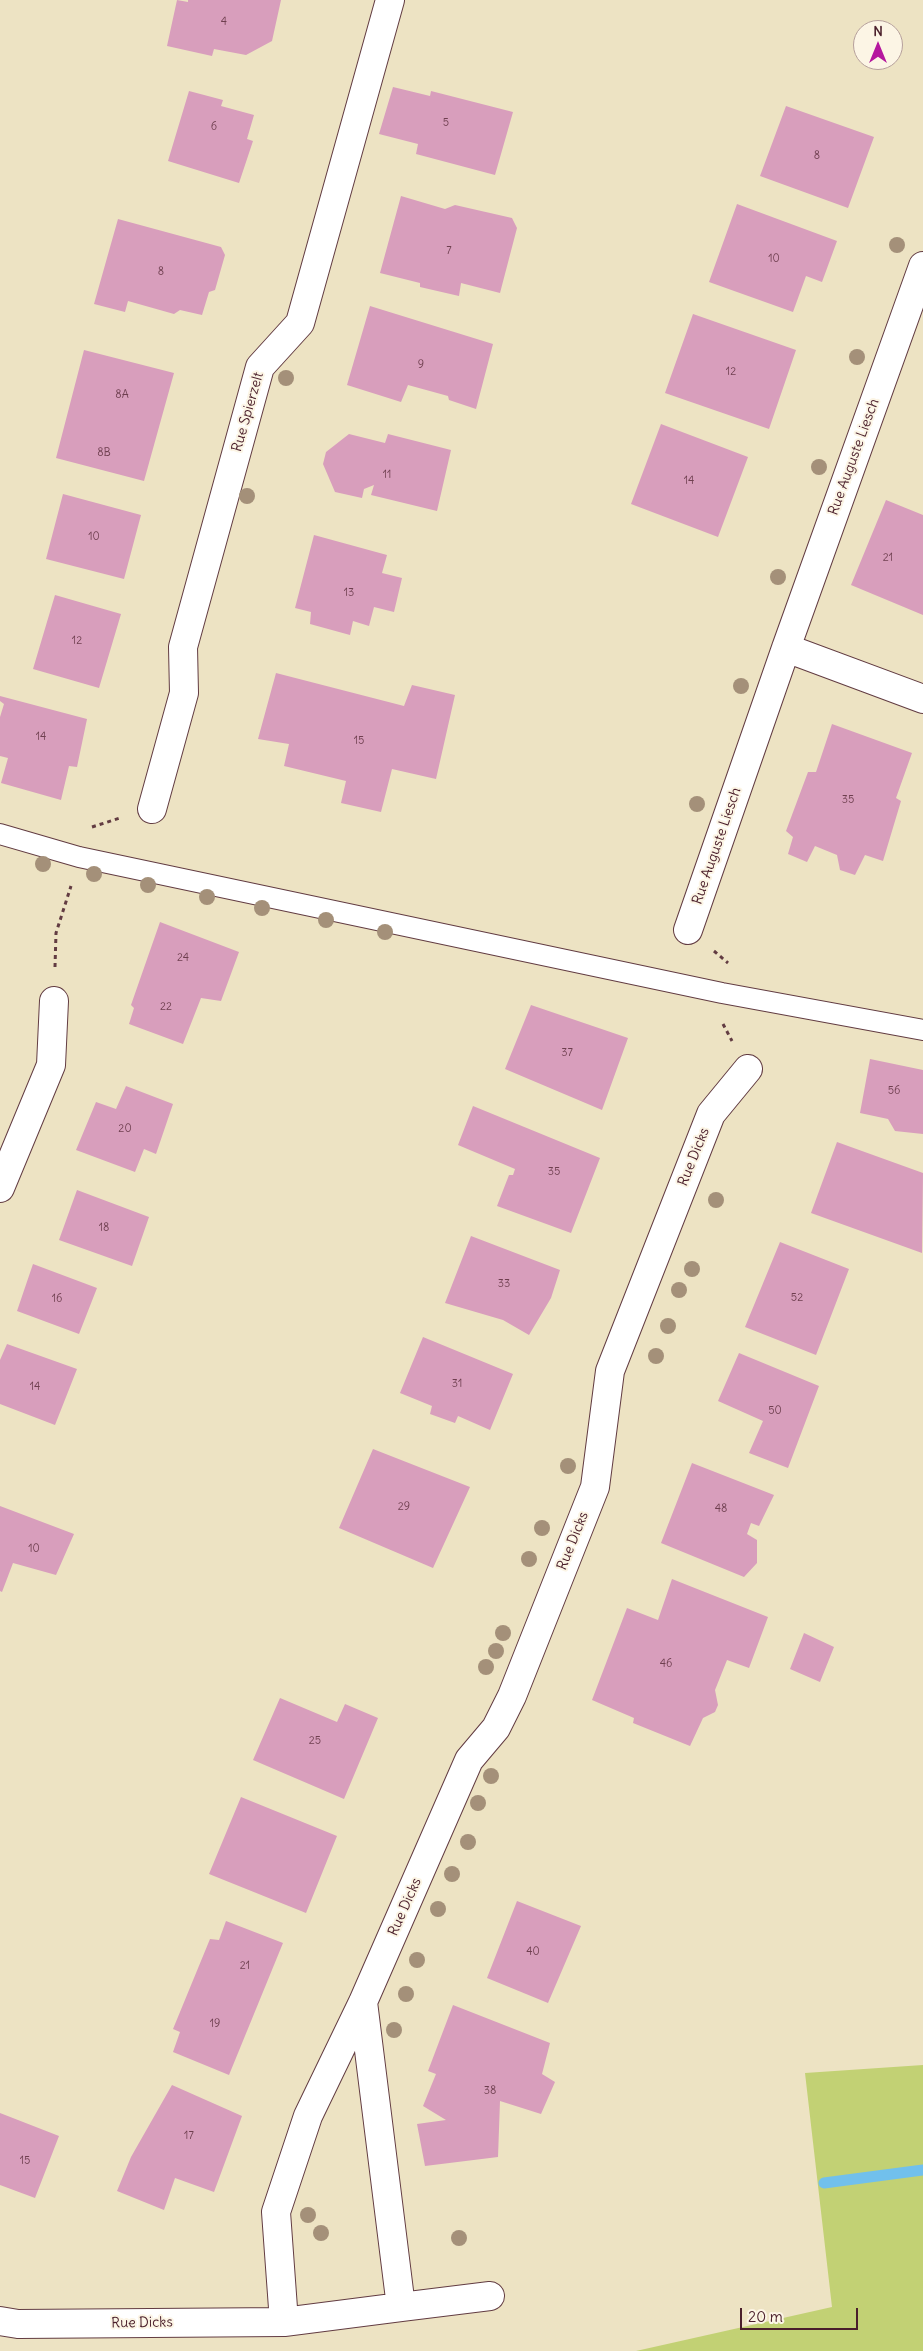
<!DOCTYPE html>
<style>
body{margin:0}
#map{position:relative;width:923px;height:2351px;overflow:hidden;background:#ede3c3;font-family:Delius,sans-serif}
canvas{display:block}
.north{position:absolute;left:853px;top:20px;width:50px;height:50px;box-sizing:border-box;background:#fcf5e5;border:1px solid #b59f9b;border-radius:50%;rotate:0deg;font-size:14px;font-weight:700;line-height:20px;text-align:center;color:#4a1f2b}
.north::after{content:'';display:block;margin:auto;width:18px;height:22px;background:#b5179e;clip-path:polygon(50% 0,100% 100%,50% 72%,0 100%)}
.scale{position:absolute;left:740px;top:2308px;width:118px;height:22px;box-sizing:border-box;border:2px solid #4a1f2b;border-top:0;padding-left:6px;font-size:15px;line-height:18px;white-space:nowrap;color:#4a1f2b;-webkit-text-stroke:4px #fcf5e5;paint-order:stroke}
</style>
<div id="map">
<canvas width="923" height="2351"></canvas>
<div class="north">N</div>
<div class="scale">20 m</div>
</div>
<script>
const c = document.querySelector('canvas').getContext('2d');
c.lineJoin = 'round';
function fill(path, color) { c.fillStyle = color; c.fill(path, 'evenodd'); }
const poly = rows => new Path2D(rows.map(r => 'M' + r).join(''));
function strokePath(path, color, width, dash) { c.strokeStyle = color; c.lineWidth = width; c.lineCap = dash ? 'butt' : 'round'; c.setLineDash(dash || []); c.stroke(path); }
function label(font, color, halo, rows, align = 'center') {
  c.font = font + ' Delius,sans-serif'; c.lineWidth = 4; c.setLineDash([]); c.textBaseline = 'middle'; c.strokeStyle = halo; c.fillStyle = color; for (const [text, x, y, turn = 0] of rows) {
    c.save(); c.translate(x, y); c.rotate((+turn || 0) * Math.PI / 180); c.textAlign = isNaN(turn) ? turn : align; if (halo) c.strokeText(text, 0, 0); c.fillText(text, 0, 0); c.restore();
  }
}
fill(poly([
 [923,2065,923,2351,636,2351,832,2307,805,2073]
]), '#c2d174');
strokePath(poly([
 [824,2183,923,2170]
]), '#71c0ec', 11);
fill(poly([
 [177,0,188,2,188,0,281,0,272,41,246,55,214,49,212,56,167,46],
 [393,87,430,96,431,91,513,112,495,175,416,154,418,144,379,134],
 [189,91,223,100,221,106,254,115,247,139,253,141,239,183,168,161],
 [786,106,874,137,848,208,760,176],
 [401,196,445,209,455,205,512,218,517,228,500,293,461,283,459,296,420,287,420,283,380,273],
 [737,204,837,241,822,282,806,276,793,312,709,282],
 [118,219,221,247,225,255,215,290,209,292,202,315,180,310,174,314,128,301,125,312,94,304],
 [370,306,493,344,476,409,449,400,448,396,408,385,401,402,347,385],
 [693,314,796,350,769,429,665,393],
 [84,350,174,373,144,481,56,458],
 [661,424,748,457,718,537,631,504],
 [349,434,385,443,388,434,451,450,437,511,371,495,374,485,364,489,362,498,335,492,323,464,326,452],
 [63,494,141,515,124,579,46,559],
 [886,500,923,515,923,615,851,585],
 [314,535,387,555,382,573,402,578,394,612,374,607,369,626,353,621,350,635,310,624,311,612,295,608],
 [55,595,121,614,99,688,33,669],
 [276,673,404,706,412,685,455,695,436,779,392,769,381,812,341,803,346,781,284,766,289,744,258,739],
 [0,696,87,719,77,767,69,766,61,800,1,783,8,758,0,756,0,717,4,704,0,701],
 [832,724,912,753,896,798,901,801,883,861,865,855,855,875,840,870,837,855,815,846,807,862,788,854,793,837,786,831,808,772,816,772],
 [160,922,239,952,221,1001,201,998,183,1044,129,1024,134,1008,131,1005],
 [531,1005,628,1038,602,1110,505,1069],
 [870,1059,923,1070,923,1134,895,1131,888,1119,860,1113],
 [126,1086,173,1104,156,1154,144,1149,135,1172,76,1150,96,1102,116,1109],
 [473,1106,600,1158,571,1233,497,1206,509,1175,513,1175,515,1169,458,1145],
 [837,1142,923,1173,922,1253,811,1213],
 [77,1190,149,1217,132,1266,59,1240],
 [471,1236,560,1270,551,1298,529,1335,503,1320,445,1303],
 [780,1242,849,1269,816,1355,745,1327],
 [33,1264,97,1288,79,1334,17,1311],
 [423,1337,513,1374,490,1430,458,1416,455,1423,430,1414,432,1406,400,1393],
 [7,1344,77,1369,55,1425,0,1404,0,1360],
 [739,1353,819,1386,788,1468,749,1453,763,1421,718,1401],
 [373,1449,470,1487,433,1568,339,1528],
 [692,1463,774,1495,759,1526,751,1523,747,1534,757,1540,757,1563,744,1577,661,1543],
 [0,1506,74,1534,56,1575,13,1563,2,1592,0,1591],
 [672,1579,768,1617,749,1668,727,1660,715,1690,718,1705,715,1712,703,1718,690,1746,633,1723,634,1718,592,1700,627,1608,658,1620],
 [804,1633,834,1647,820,1682,790,1669],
 [280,1698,337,1722,345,1704,378,1718,344,1799,253,1760],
 [241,1797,337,1836,306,1913,209,1874],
 [517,1901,581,1926,548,2003,487,1978],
 [226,1921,283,1943,229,2075,173,2052,180,2032,173,2029,210,1939,219,1940],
 [453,2005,550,2043,542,2074,555,2082,541,2114,500,2101,498,2157,425,2166,417,2124,446,2120,423,2106,436,2074,428,2071],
 [172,2085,242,2116,214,2192,175,2178,164,2210,117,2191,131,2157],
 [0,2113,59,2136,35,2198,0,2185]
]), '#d89ebc');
const service = poly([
 [0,834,79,857,722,993,923,1030]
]);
const minor = poly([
 [786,648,923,699],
 [152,809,184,693,183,647,260,367,300,323,390,0],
 [688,930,786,648,923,266],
 [0,1188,51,1065,54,1001],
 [363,2002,401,2307,284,2322,276,2212,308,2116,363,2002,469,1760,496,1728,512,1696,595,1487,610,1371,711,1114,748,1069],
 [401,2307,490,2296],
 [0,2321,18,2324,284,2322]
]);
strokePath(service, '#623c42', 22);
strokePath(minor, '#623c42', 30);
strokePath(poly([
 [92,827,120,818],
 [714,951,728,963],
 [55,967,56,933,71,886],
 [723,1024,732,1041]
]), '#623c42', 3, [4, 4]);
strokePath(service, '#fff', 20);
strokePath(minor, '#fff', 28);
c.fillStyle = '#a49079';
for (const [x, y] of [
 [897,245],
 [857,357],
 [286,378],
 [819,467],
 [247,496],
 [778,577],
 [741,686],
 [697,804],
 [43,864],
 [94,874],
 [148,885],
 [207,897],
 [262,908],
 [326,920],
 [385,932],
 [716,1200],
 [692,1269],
 [679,1290],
 [668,1326],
 [656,1356],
 [568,1466],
 [542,1528],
 [529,1559],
 [503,1633],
 [496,1651],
 [486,1667],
 [491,1776],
 [478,1803],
 [468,1842],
 [452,1874],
 [438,1909],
 [417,1960],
 [406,1994],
 [394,2030],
 [308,2215],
 [321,2233],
 [459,2238]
]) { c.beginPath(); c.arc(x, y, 8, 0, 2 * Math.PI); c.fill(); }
label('11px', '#6e3f4f', null, [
 ["4",224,22],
 ["5",446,123],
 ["6",214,127],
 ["8",817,156],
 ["7",449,251],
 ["10",774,259],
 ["8",161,272],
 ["9",421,365],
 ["12",731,372],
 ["8A",122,395],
 ["8B",104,453],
 ["11",387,475],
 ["14",689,481],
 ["10",94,537],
 ["21",888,558],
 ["13",349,593],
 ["12",77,641],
 ["14",41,737],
 ["15",359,741],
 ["35",848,800],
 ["24",183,958],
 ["22",166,1007],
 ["37",567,1053],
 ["56",894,1091],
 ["20",125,1129],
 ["35",554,1172],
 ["18",104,1228],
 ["33",504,1284],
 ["52",797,1298],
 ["16",57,1299],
 ["31",457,1384],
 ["14",35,1387],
 ["50",775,1411],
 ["29",404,1507],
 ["48",721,1509],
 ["10",34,1549],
 ["46",666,1664],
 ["25",315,1741],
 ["40",533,1952],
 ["21",245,1966],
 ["19",215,2024],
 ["38",490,2091],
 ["17",189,2136],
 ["15",25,2161]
]);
label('14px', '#4a1f2b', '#fcf5e5', [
 ["Rue Spierzelt",248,412,-74],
 ["Rue Auguste Liesch",854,457,-70],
 ["Rue Auguste Liesch",717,846,-71],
 ["Rue Dicks",694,1157,-68],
 ["Rue Dicks",573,1541,-68],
 ["Rue Dicks",405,1907,-66],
 ["Rue Dicks",142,2323,-1]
]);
</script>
